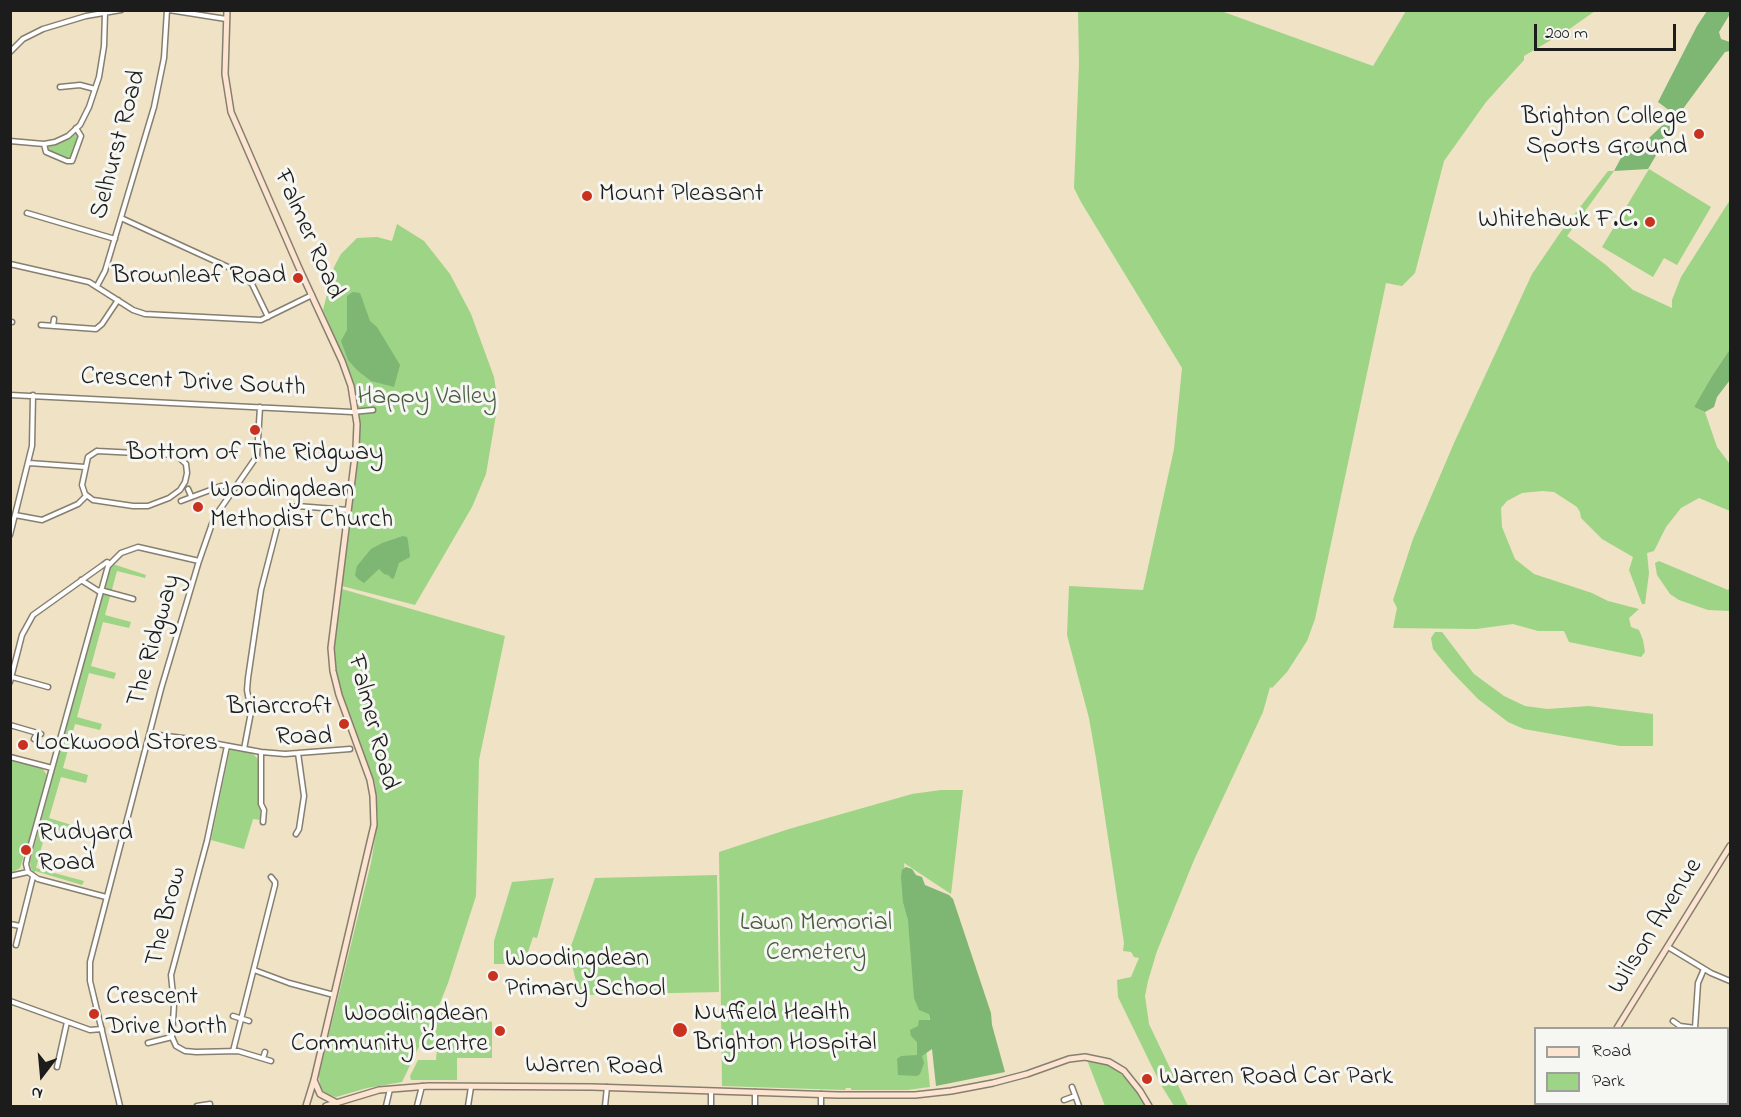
<!DOCTYPE html>
<style>
body{margin:0}
#map{position:relative;width:1741px;height:1117px;overflow:hidden;background:#efe2c5;font-family:"Indie Flower",sans-serif}
canvas{display:block}
.frame{position:absolute;inset:0;border:12px solid #1c1c1c;pointer-events:none}
.legend{position:absolute;left:1534px;top:1027px;width:195px;height:78px;box-sizing:border-box;background:#f6f6f2;border:2px solid #9f9f9c;margin:0;padding:8px 10px;list-style:none;font-size:18px;color:#1c1c1c}
.legend li{display:flex;align-items:center;gap:12px;height:30px}
.legend b{width:30px;border:2px solid #9f9f9c}
.north{position:absolute;left:12px;top:1045px;width:60px;height:60px;-webkit-text-stroke:4px #f6f6f2;paint-order:stroke;rotate:196deg;font-size:16px;font-weight:700;line-height:24px;text-align:center;color:#1c1c1c}
.north::after{content:'';display:block;margin:auto;width:21px;height:27px;background:#1c1c1c;clip-path:polygon(50% 0,100% 100%,50% 72%,0 100%)}
.scale{position:absolute;left:1534px;top:24px;width:142px;height:27px;box-sizing:border-box;border:3px solid #1c1c1c;border-top:0;padding-left:8px;font-size:18px;line-height:21px;white-space:nowrap;color:#1c1c1c;-webkit-text-stroke:4px #f6f6f2;paint-order:stroke}
</style>
<div id="map">
<canvas width="1741" height="1117"></canvas>
<div class="frame"></div>
<ul class="legend">
<li><b style="height:8px;background:#fde4d1"></b>Road</li>
<li><b style="height:16px;background:#9dd486"></b>Park</li>
</ul>
<div class="north">N</div>
<div class="scale">200 m</div>
</div>
<script>
const c = document.querySelector('canvas').getContext('2d');
c.lineJoin = 'round';
function fill(path, color) { c.fillStyle = color; c.fill(path, 'evenodd'); }
const poly = rows => new Path2D(rows.map(r => 'M' + r).join(''));
function strokePath(path, color, width, dash) { c.strokeStyle = color; c.lineWidth = width; c.lineCap = dash ? 'butt' : 'round'; c.setLineDash(dash || []); c.stroke(path); }
function label(font, color, halo, rows, align = 'center') {
  c.font = font + ' "Indie Flower",sans-serif'; c.lineWidth = 6; c.setLineDash([]); c.textBaseline = 'middle'; c.strokeStyle = halo; c.fillStyle = color; for (const [text, x, y, turn = 0] of rows) {
    c.save(); c.translate(x, y); c.rotate((+turn || 0) * Math.PI / 180); c.textAlign = isNaN(turn) ? turn : align; if (halo) c.strokeText(text, 0, 0); c.fillText(text, 0, 0); c.restore();
  }
}
fill(poly([
 [1078,11,1221,11,1373,66,1406,11,1595,11,1568,30,1524,56,1524,60,1486,102,1444,161,1415,273,1402,286,1386,283,1315,619,1307,641,1287,672,1272,688,1270,687,1263,712,1194,860,1157,951,1148,981,1145,996,1149,1024,1188,1106,1174,1106,1161,1085,1118,997,1117,980,1131,977,1139,958,1134,957,1131,952,1123,951,1124,943,1096,758,1089,718,1067,635,1069,586,1143,590,1174,449,1182,368,1081,202,1074,188,1079,64],
 [77,133,79,135,69,160,47,150,47,147,69,139],
 [1649,169,1711,207,1677,265,1664,258,1653,277,1602,247],
 [1608,171,1614,171,1567,236,1606,265,1633,290,1672,308,1672,300,1681,277,1730,200,1730,349,1712,376,1694,407,1705,412,1717,447,1730,464,1730,511,1699,498,1681,508,1666,527,1654,551,1647,553,1649,573,1645,604,1642,604,1629,570,1633,557,1602,539,1581,518,1580,512,1577,507,1554,492,1542,491,1522,493,1507,501,1501,508,1502,527,1515,559,1534,574,1592,593,1608,601,1639,609,1629,618,1631,627,1639,630,1643,640,1645,652,1641,657,1569,642,1564,631,1538,631,1513,624,1476,629,1393,628,1397,608,1393,600,1413,539,1454,443,1532,274,1560,233],
 [397,224,424,241,450,274,471,314,494,377,498,403,486,474,472,507,415,605,342,586,358,461,360,420,352,378,323,310,334,267,341,254,357,238,377,237,392,241],
 [1659,561,1728,590,1730,587,1730,611,1708,610,1679,600,1670,594,1657,575,1655,563],
 [113,564,146,575,145,578,117,571,105,615,131,622,129,628,103,622,91,666,116,673,114,679,89,673,77,717,102,724,100,730,75,724,63,768,88,775,86,783,61,777,49,818,75,826,73,834,47,827,36,868,84,881,82,885,35,871,34,873,31,869,30,862,108,572],
 [342,589,505,636,479,760,476,896,448,983,440,1003,402,1082,367,1088,336,1097,329,1095,322,1090,320,1086,319,1075,371,863,378,821,375,784,346,709,335,668,333,650],
 [1435,632,1442,632,1474,674,1504,696,1525,706,1547,709,1589,706,1653,714,1653,746,1620,746,1524,729,1508,722,1478,699,1452,672,1433,649,1431,638],
 [230,749,252,753,258,759,261,820,253,819,244,849,211,840],
 [10,759,42,768,47,775,27,852,25,852,20,868,11,873],
 [941,790,963,790,951,894,904,863,909,912,929,1014,931,1036,925,1037,930,1087,907,1090,851,1090,851,1088,846,1088,845,1090,722,1086,719,852,789,829,912,794],
 [717,875,719,992,582,995,576,981,569,952,595,878],
 [554,878,537,938,533,937,524,964,494,964,494,941,512,882],
 [443,1007,447,1007,450,1012,472,1012,472,1017,488,1017,488,1021,492,1022,492,1058,457,1058,457,1080,411,1080,410,1076,418,1060,436,1060,437,1049,423,1049],
 [1087,1060,1106,1064,1119,1072,1137,1091,1146,1106,1105,1106]
]), '#9dd486');
fill(poly([
 [1707,11,1730,11,1730,14,1719,32,1721,39,1730,42,1730,51,1725,52,1685,106,1648,169,1614,171,1621,158,1649,138,1674,114,1658,102,1697,26],
 [353,292,360,293,370,321,377,327,400,365,394,387,371,381,358,371,348,360,341,341,347,330,347,296],
 [1730,349,1730,380,1717,397,1714,407,1705,412,1694,407,1712,376],
 [403,536,407,537,408,541,410,557,399,563,394,578,392,579,388,575,384,574,379,569,364,583,358,579,355,575,357,566,371,549,382,543],
 [906,867,912,869,916,875,922,877,925,885,949,895,953,899,991,1013,992,1025,1005,1072,936,1086,932,1049,922,1056,924,1063,920,1074,917,1076,898,1075,897,1059,901,1056,917,1055,917,1042,911,1036,910,1030,918,1026,919,1020,930,1020,929,1014,919,1010,914,998,908,920,903,902,901,877,902,870]
]), '#7eb673');
const street = poly([
 [169,10,226,19],
 [10,52,23,39,43,29,86,16,121,10],
 [60,87,80,85,95,89],
 [10,141,44,144,55,142,68,136,80,125,89,107,99,77,104,46,105,13],
 [44,144,46,152,67,161,72,161,81,136,76,128],
 [27,213,115,239],
 [121,218,241,273,252,284,268,317],
 [10,264,89,282,133,310,145,314,261,320,312,295],
 [97,286,105,271,154,107,164,58,167,10],
 [10,322,12,322],
 [41,325,96,329,102,324,118,300],
 [53,326,54,319],
 [10,395,352,412,373,410],
 [97,451,176,455,186,464,187,473,185,482,180,490,169,498,148,506,133,506,93,500,85,494,82,485,88,457,97,451],
 [29,463,85,467],
 [188,489,191,496],
 [181,501,221,486,226,486,232,491],
 [15,515,42,520,78,504,86,496],
 [10,535,32,446,33,395],
 [81,580,100,592],
 [100,590,133,599],
 [12,677,48,687],
 [10,682,22,635,33,615,103,565,107,562,110,564],
 [10,725,41,734],
 [150,734,191,739,261,752,285,754,350,749],
 [34,739,37,733],
 [227,746,207,841,171,975,174,1005,172,1037,176,1046,185,1051,196,1052,238,1051,271,1061],
 [244,749,251,712,247,690,248,678,261,590,279,520,286,511,297,506,348,510],
 [261,752,261,804,264,810,263,822],
 [10,757,52,768],
 [296,834,299,829,304,796,298,753],
 [28,872,26,864,28,855,108,566,121,553,138,547,199,561],
 [28,872,38,879,106,897],
 [10,876,28,872],
 [10,924,20,926],
 [16,945,33,877],
 [1668,947,1711,973,1730,981],
 [254,970,289,983,334,995],
 [10,1001,90,1030,102,1029],
 [233,1016,249,1021],
 [1673,1021,1680,1026,1695,1028,1698,983,1704,969],
 [148,1043,172,1037],
 [233,1051,275,885,275,882,271,877],
 [263,1058,265,1052],
 [57,1067,67,1022],
 [1072,1087,1079,1106],
 [711,1091,711,1106],
 [755,1092,755,1106],
 [821,1094,821,1106],
 [1064,1100,1075,1096],
 [120,1106,90,981,90,962,161,689,199,561,214,518,257,456,260,407],
 [197,1106,210,1104],
 [386,1106,390,1089],
 [417,1106,422,1086],
 [468,1106,471,1087],
 [605,1106,607,1087]
]);
const secondary = poly([
 [227,10,225,74,231,112,299,268,342,361,351,386,357,424,356,448,331,648,333,671,339,695,370,780,373,796,374,825,314,1080,306,1106],
 [1617,1028,1730,846],
 [314,1080,320,1094,337,1103],
 [326,1106,379,1090,429,1086,592,1087,838,1095,915,1095,951,1091,993,1083,1027,1074,1069,1059,1085,1057,1109,1062,1124,1071,1140,1091,1149,1106],
 [1572,1106,1573,1104]
]);
strokePath(street, '#867f70', 7);
strokePath(secondary, '#867f70', 8);
strokePath(street, '#fff', 4);
strokePath(secondary, '#fde4d1', 5);
for (const [x, y, r, color] of [
 [1699,134,6,"#c8321e"],
 [587,196,6,"#c8321e"],
 [1650,222,6,"#c8321e"],
 [298,278,6,"#c8321e"],
 [255,430,6,"#c8321e"],
 [198,507,6,"#c8321e"],
 [344,724,6,"#c8321e"],
 [23,745,6,"#c8321e"],
 [26,850,6,"#c8321e"],
 [493,976,6,"#c8321e"],
 [94,1014,6,"#c8321e"],
 [680,1030,8,"#c8321e"],
 [500,1031,6,"#c8321e"],
 [1147,1079,6,"#c8321e"]
]) { const dot = new Path2D(); dot.arc(x, y, r, 0, 2 * Math.PI); c.fillStyle = color; c.fill(dot); strokePath(dot, '#f6f6f2', 2); }
label('26px', '#1c1c1c', '#f6f6f2', [
 ["Brighton College",1687,119,"right"],
 ["Sports Ground",1687,149,"right"],
 ["Mount Pleasant",599,196],
 ["Whitehawk F.C.",1638,222,"right"],
 ["Brownleaf Road",286,278,"right"],
 ["Bottom of The Ridgway",255,455,"center"],
 ["Woodingdean",210,492],
 ["Methodist Church",210,522],
 ["Briarcroft",332,709,"right"],
 ["Road",332,739,"right"],
 ["Lockwood Stores",35,745],
 ["Rudyard",38,835],
 ["Road",38,865],
 ["Woodingdean",505,961],
 ["Primary School",505,991],
 ["Crescent",106,999],
 ["Drive North",106,1029],
 ["Nuffield Health",694,1015],
 ["Brighton Hospital",694,1045],
 ["Woodingdean",488,1016,"right"],
 ["Community Centre",488,1046,"right"],
 ["Warren Road Car Park",1159,1079]
], 'left');
label('26px', '#1c1c1c', '#f6f6f2', [
 ["Selhurst Road",120,145,-75],
 ["Falmer Road",307,235,66],
 ["Crescent Drive South",193,384,3],
 ["The Ridgway",156,641,-74],
 ["Falmer Road",371,723,75],
 ["The Brow",168,917,-76],
 ["Wilson Avenue",1657,927,-58],
 ["Warren Road",594,1068,1]
]);
label('26px', '#495c41', '#f6f6f2', [
 ["Happy Valley",427,399],
 ["Lawn Memorial",816,925],
 ["Cemetery",816,955]
]);
</script>
